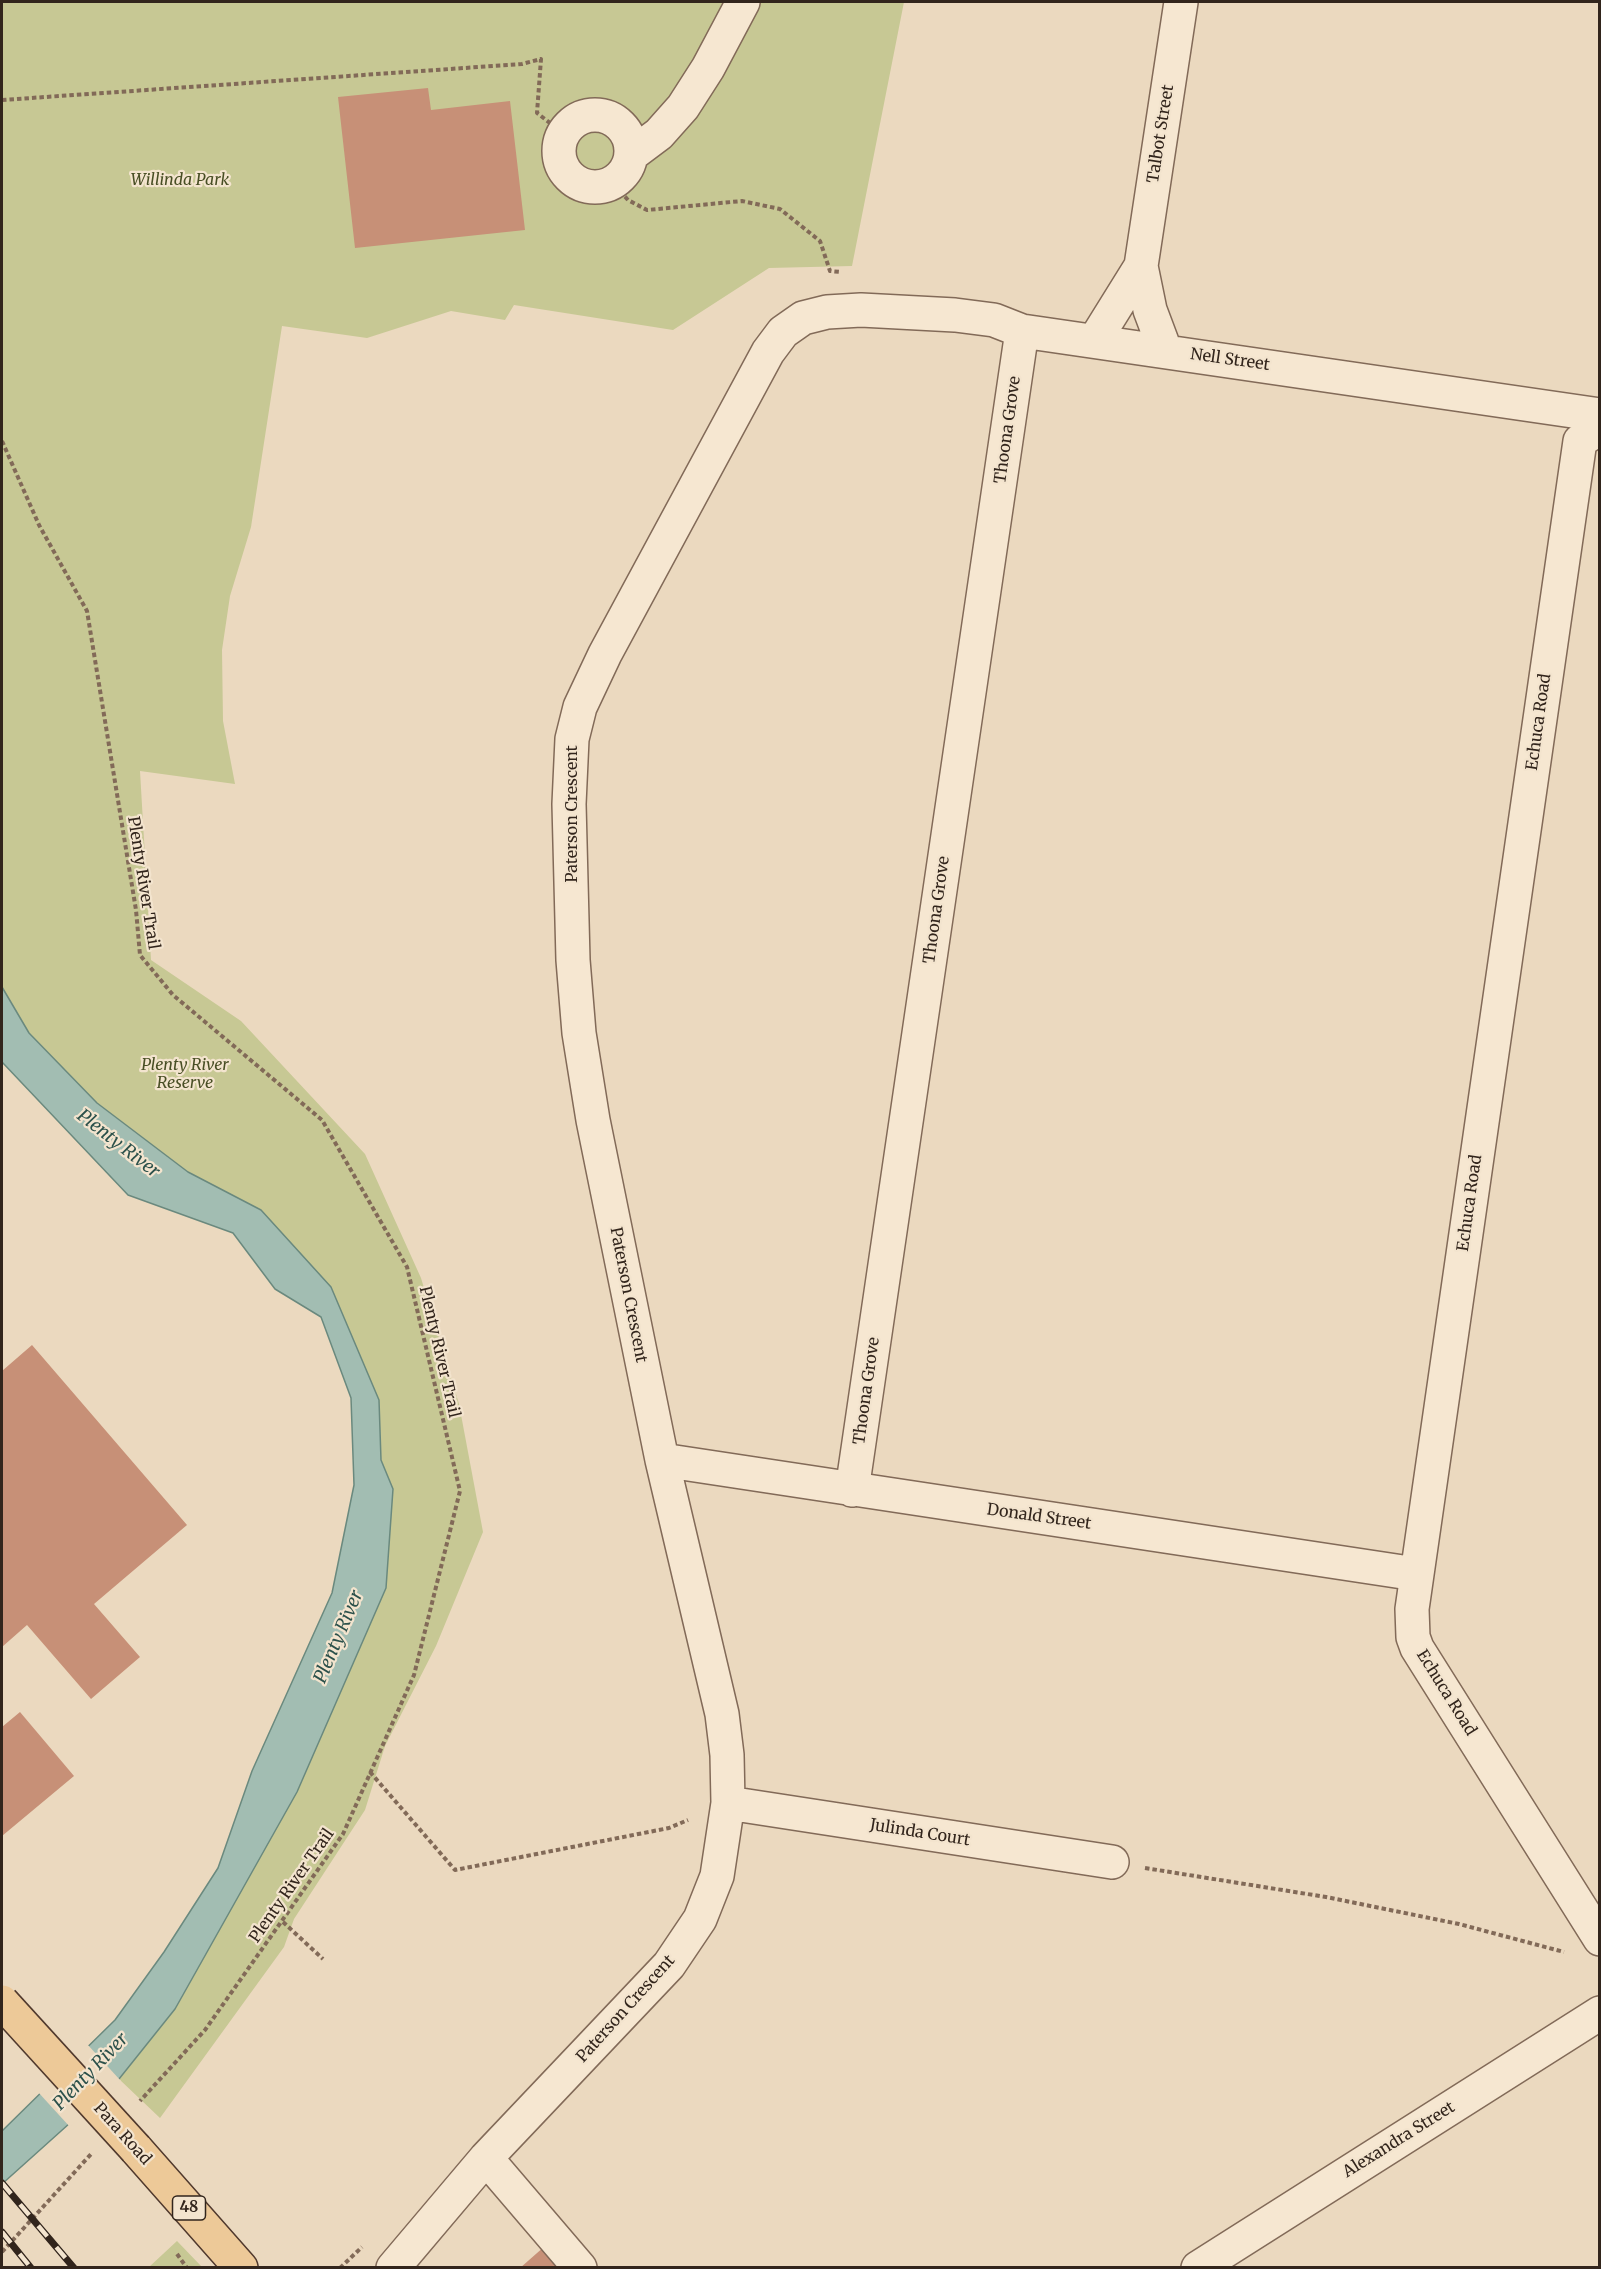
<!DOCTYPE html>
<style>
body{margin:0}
#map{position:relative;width:1601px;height:2269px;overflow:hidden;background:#ebd9bf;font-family:Merriweather,serif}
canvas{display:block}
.frame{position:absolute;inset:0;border:3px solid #32251c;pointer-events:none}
</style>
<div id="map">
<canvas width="1601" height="2269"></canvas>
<div class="frame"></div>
</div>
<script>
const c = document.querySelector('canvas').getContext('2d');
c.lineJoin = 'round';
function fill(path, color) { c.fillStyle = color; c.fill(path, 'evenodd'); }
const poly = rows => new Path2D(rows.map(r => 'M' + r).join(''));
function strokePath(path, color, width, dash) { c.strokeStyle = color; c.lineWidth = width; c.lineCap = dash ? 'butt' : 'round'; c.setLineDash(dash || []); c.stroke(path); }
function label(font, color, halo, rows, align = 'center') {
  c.font = font + ' Merriweather,serif'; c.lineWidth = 4.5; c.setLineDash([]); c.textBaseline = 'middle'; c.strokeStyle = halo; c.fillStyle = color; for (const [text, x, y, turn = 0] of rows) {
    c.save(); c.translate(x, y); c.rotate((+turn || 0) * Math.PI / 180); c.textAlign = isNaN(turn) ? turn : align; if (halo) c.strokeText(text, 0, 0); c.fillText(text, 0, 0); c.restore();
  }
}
fill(poly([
 [2,2,904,2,852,266,769,268,673,330,514,305,505,320,451,311,367,338,282,326,251,527,230,596,222,650,223,721,235,784,140,771,151,960,241,1021,365,1154,421,1278,459,1404,483,1532,436,1646,385,1746,365,1810,294,1919,284,1947,160,2118,119,2079,175,2009,234,1902,393,1489,381,1460,379,1400,261,1210,188,1172,97,1103,29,1033,2,987],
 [177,2241,202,2267,149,2267]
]), '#c7c894');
const water = poly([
 [2,987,29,1033,97,1103,188,1172,261,1210,331,1287,379,1400,381,1460,393,1489,386,1588,297,1792,175,2009,119,2079,2,2184,2,2131,115,2020,164,1952,218,1868,252,1771,332,1593,354,1485,351,1398,321,1317,275,1289,233,1233,128,1195,2,1062,2,987]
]);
fill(water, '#a2bdb2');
strokePath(water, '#6a897e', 1.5);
fill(poly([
 [87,2044,121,2081,70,2127,38,2092]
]), '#ebd9bf');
fill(poly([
 [428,88,431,110,510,101,525,230,355,248,338,97],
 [32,1345,187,1525,94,1604,140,1657,91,1699,27,1625,2,1647,2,1371],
 [20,1712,74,1776,2,1836,2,1727],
 [545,2246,564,2268,520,2268]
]), '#c79077');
const minor = poly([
 '559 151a36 36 0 1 1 72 0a36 36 0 1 1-72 0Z',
 [631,155,659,134,683,107,708,68,743,2],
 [1095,340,1141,266],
 [1165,350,1150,310,1141,266,1181,2],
 [1600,428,1580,441,1412,1609,1413,1637,1417,1648,1600,1939],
 [662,1460,1416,1574],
 [852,1490,1022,331],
 [728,1803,1112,1862],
 [486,2158,580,2268],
 [393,2268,486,2158,669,1965,700,1919,717,1876,728,1803,727,1755,722,1714,662,1460,593,1120,579,1033,573,960,569,804,572,739,580,707,605,654,768,352,783,332,803,318,827,312,861,310,955,315,994,320,1022,331,1600,415],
 [1198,2268,1600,2013]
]);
const major = poly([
 [136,2149,241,2268]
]);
strokePath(minor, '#826a58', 36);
strokePath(major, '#50392d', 36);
strokePath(poly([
 [2,100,522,64,541,59,537,113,563,133],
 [620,191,628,200,647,210,742,201,780,209,820,241,830,271,841,272],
 [2,441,39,525,87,611,136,910,140,955,173,995,322,1120,407,1267,460,1491,414,1675,343,1834,205,2030,140,2101],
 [370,1772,455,1870,669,1828,688,1820],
 [1145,1868,1326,1897,1459,1924,1564,1952],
 [283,1922,323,1959],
 [2,2252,92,2153],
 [177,2254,187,2268],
 [340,2268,362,2247]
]), '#826a58', 4, [4.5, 3]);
strokePath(minor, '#f6e7d1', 33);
strokePath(major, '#edc998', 33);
const rail = poly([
 [2,2183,74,2268],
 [2,2232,31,2268]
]);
strokePath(rail, '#32251c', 7);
strokePath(rail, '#f3e4ce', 4.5, [14]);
const majorBridge = poly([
 [2,2002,136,2149]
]);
strokePath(majorBridge, '#50392d', 36, []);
strokePath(majorBridge, '#edc998', 33);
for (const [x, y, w] of [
 [189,2208,33]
]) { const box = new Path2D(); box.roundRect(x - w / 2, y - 12, w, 24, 4.5); c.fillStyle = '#f3e4ce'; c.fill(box); strokePath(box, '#32251c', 1.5); }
label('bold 15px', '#32251c', null, [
 ["48",189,2208]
]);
label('16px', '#32251c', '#f3e4ce', [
 ["Talbot Street",1161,134,-81],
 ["Nell Street",1230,360,8],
 ["Thoona Grove",1008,430,-82],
 ["Echuca Road",1539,722,-82],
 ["Paterson Crescent",572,814,-90],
 ["Plenty River Trail",143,883,81],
 ["Thoona Grove",937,910,-82],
 ["Echuca Road",1470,1203,-82],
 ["Paterson Crescent",628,1295,79],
 ["Plenty River Trail",439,1352,77],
 ["Thoona Grove",867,1391,-82],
 ["Donald Street",1039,1517,8],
 ["Echuca Road",1446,1693,58],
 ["Julinda Court",920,1833,9],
 ["Plenty River Trail",292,1886,-55],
 ["Paterson Crescent",626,2009,-48],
 ["Para Road",122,2134,48],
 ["Alexandra Street",1399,2140,-32]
]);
label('italic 16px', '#484e24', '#f3e4ce', [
 ["Willinda Park",180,180],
 ["Plenty River",185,1065],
 ["Reserve",185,1083]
]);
label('italic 18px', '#2c514b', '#f3e4ce', [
 ["Plenty River",118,1144,38],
 ["Plenty River",339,1637,-67],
 ["Plenty River",91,2072,-46]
]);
</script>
